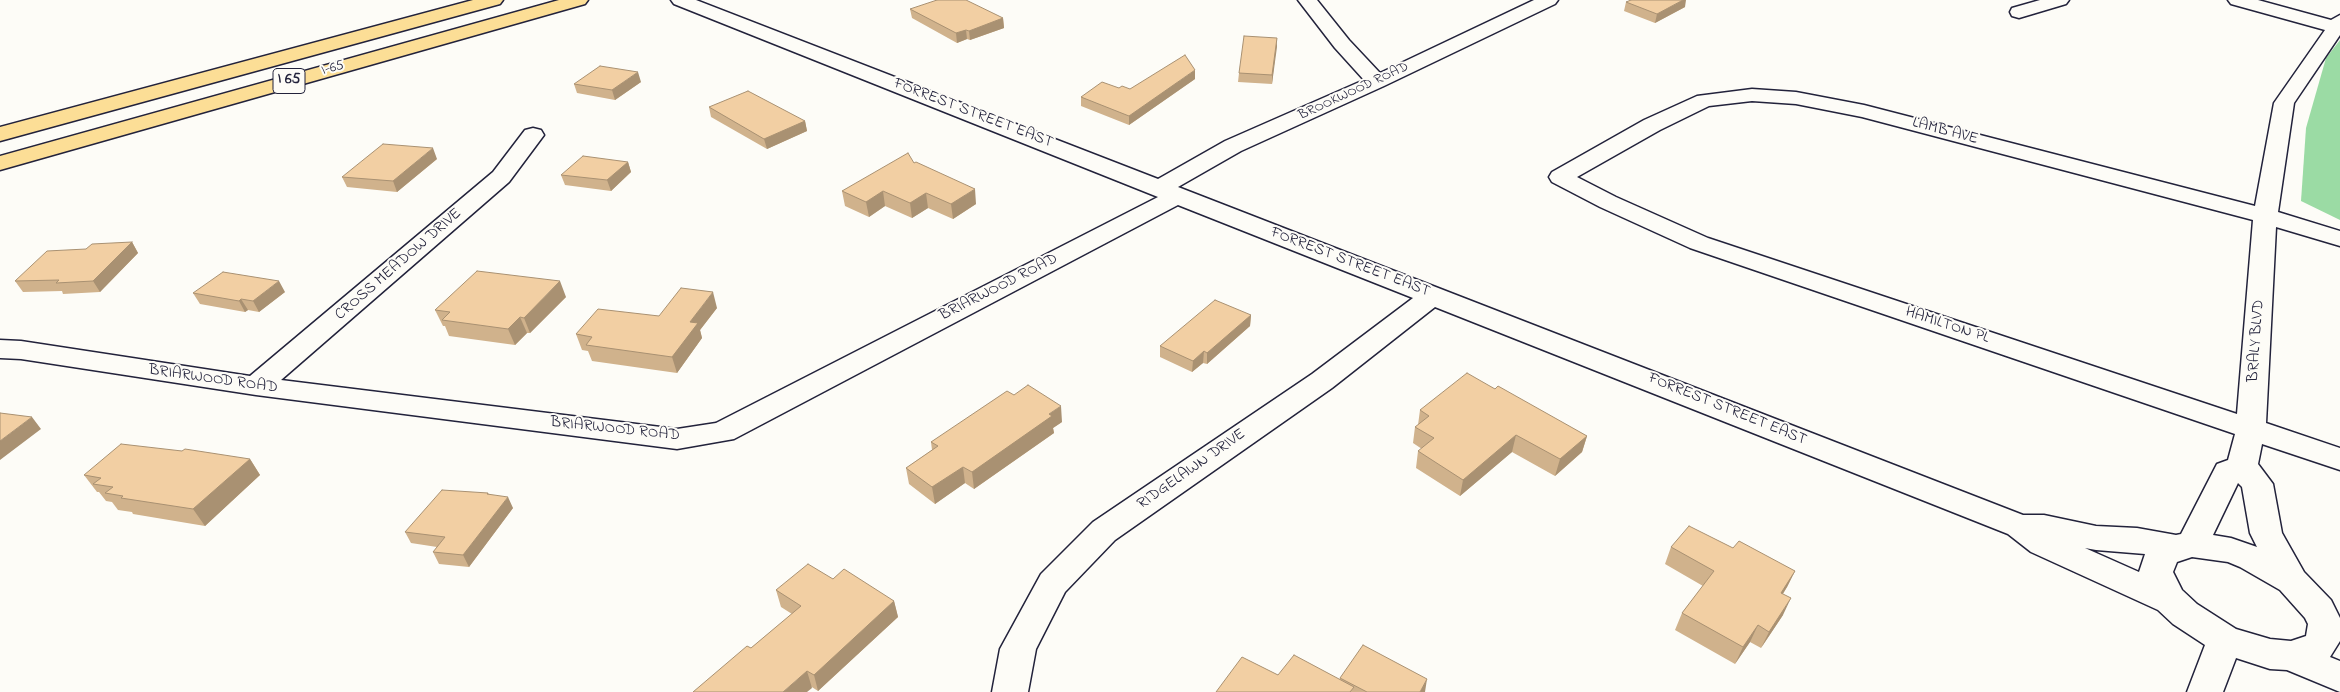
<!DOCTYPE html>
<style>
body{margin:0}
canvas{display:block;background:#fdfcf7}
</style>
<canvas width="2340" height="692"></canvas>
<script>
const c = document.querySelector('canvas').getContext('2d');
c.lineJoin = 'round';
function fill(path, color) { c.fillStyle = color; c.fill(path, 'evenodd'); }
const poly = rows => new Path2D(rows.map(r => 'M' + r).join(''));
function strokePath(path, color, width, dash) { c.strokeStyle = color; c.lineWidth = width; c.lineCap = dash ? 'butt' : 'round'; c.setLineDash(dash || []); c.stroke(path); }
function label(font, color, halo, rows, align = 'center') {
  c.font = font + ' "Indie Flower",sans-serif'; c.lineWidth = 4; c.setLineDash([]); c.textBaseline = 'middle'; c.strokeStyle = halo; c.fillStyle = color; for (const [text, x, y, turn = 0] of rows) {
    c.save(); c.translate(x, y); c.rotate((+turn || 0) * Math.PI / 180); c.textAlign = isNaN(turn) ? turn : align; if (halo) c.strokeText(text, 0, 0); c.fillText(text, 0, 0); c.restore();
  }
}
fill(poly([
 [2340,40,2340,220,2301,201,2306,128,2326,58]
]), '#9bdba4');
const minor = poly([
 [671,0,696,0,1158,179,1225,141,1364,80,1335,48,1298,0,1317,0,1349,40,1380,73,1534,0,1558,0,1555,4,1384,86,1241,151,1178,187,2023,515,2044,515,2096,526,2137,528,2176,535,2181,534,2217,464,2228,460,2235,434,1690,248,1600,207,1552,182,1549,177,1552,172,1644,120,1697,96,1752,89,1796,92,1864,105,2255,206,2274,103,2325,30,2231,4,2228,0,2258,0,2331,20,2340,15,2340,35,2294,103,2278,212,2340,231,2340,246,2276,227,2266,423,2340,448,2340,470,2262,444,2258,464,2273,484,2282,533,2304,572,2331,600,2340,618,2340,641,2330,657,2340,661,2340,692,2287,670,2270,669,2236,658,2223,692,2187,692,2205,645,2173,624,2158,610,2031,552,2008,534,1435,307,1332,388,1115,540,1065,592,1036,649,1028,692,992,692,1000,649,1041,574,1093,522,1312,374,1413,298,1178,205,734,439,677,449,256,395,21,359,0,358,0,340,21,341,250,376,493,172,525,130,533,128,541,130,544,135,509,182,281,380,677,429,716,423,1158,197,674,4,671,0],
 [1752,101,1796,104,1862,117,2253,220,2237,414,1708,238,1616,197,1577,177,1660,130,1709,106,1752,101],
 [2238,483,2242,487,2250,533,2257,547,2231,538,2213,535,2238,483],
 [2085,548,2096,550,2145,554,2139,572,2085,548],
 [2192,557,2228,562,2240,567,2280,590,2305,618,2308,624,2306,636,2291,641,2270,639,2236,629,2197,604,2182,590,2173,572,2177,562,2192,557],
 [2040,0,2069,0,2066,4,2019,18,2012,16,2010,12,2012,8,2040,0]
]);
const highway = poly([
 [473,0,503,0,500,4,0,141,0,127,473,0],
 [559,0,588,0,585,4,0,170,0,156,559,0]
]);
strokePath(minor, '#22223b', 3);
strokePath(highway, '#22223b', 3);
fill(minor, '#fdfcf7');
fill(highway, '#fcde96');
fill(poly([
 [1626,2,1685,7,1655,23,1624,11],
 [910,9,1003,18,1004,28,970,40,967,39,957,43,912,18],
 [1277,38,1272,84,1238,82,1239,73],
 [1195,79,1129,125,1081,106,1081,97,1119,88,1130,89],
 [641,82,615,100,577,93,574,84],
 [709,107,805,121,807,131,767,149,711,117],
 [437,159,397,192,347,187,342,177],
 [628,162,631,172,611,191,565,185,561,175],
 [914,163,976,204,953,219,928,208,912,218,885,206,869,217,845,206,842,191],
 [132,242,138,253,100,292,63,294,62,291,23,292,15,281,86,249],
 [285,292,259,312,248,310,245,312,200,304,193,293],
 [566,297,530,333,527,333,515,345,449,336,445,326,443,326,435,310],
 [717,308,700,330,702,338,677,373,592,361,588,351,582,350,576,334,659,316],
 [1251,315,1250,326,1207,364,1203,363,1192,372,1160,357,1160,346],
 [1495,389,1587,436,1582,452,1555,476,1512,452,1460,496,1416,468,1418,451,1422,449,1413,443,1415,427,1418,425,1420,410],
 [1062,422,1053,428,1054,433,974,489,965,483,935,504,909,484,906,468,932,450,931,442],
 [250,459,260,475,205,526,133,514,132,512,118,510,112,502,106,501,99,492,97,492,84,475],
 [488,493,489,494,513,508,469,567,439,564,433,552,437,547,411,543,405,532],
 [1671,547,1733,548,1795,571,1787,587,1783,594,1783,615,1761,648,1750,642,1735,664,1675,630,1682,613,1703,586,1665,564],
 [833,579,894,601,898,617,818,691,751,648,792,614,781,607,776,590],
 [1278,675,1339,680,1340,678,1425,692,1216,692]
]), '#d0b28c');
fill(poly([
 [1683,0,1686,0,1685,7,1655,23,1657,14],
 [1003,18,1004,28,970,40,969,31],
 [966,30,967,39,957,43,956,33],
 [1277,38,1277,47,1272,84,1272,75],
 [1195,70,1195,79,1129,125,1129,116],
 [638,72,641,82,615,100,612,90],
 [805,121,807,131,767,149,764,139],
 [433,148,437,159,397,192,393,181],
 [628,162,631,172,611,191,607,180],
 [975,189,976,204,953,219,951,204],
 [883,191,885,206,869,217,866,202],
 [926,193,928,208,912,218,910,203],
 [132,242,138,253,100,292,93,281],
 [279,281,285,292,259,312,253,301],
 [560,281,566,297,530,333,524,318],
 [713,292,717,308,700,330,702,338,677,373,672,357,690,322],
 [241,299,248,310,245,312,239,301],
 [1251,315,1250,326,1207,364,1207,353],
 [520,317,527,333,515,345,508,329],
 [1204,351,1203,363,1192,372,1193,361],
 [1061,406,1062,422,1053,428,1054,433,974,489,972,472,1049,414],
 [32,417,41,429,0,460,0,441],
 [1516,435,1512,452,1460,496,1463,480],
 [1587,436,1582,452,1555,476,1560,459],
 [250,459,260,475,205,526,193,509],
 [963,467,965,483,935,504,932,487],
 [508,497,513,508,469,567,463,555],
 [1795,571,1787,587,1773,609,1781,593],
 [1791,598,1783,615,1761,648,1769,632],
 [894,601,898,617,818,691,814,675],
 [1758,625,1750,642,1735,664,1743,647],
 [807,671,812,688,807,692,783,692],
 [1427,679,1425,692,1420,692]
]), '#a99172');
const building = poly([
 [937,0,966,0,1003,18,969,31,966,30,956,33,910,9,937,0],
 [1631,0,1683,0,1657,14,1626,2,1631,0],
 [1244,36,1277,38,1272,75,1239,73,1244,36],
 [1185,55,1195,70,1129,116,1081,97,1102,82,1119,88,1122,86,1130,89,1185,55],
 [600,66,638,72,612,90,574,84,600,66],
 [748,91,805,121,764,139,709,107,748,91],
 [383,144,433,148,393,181,342,177,383,144],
 [908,153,914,163,916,162,975,189,951,204,926,193,910,203,883,191,866,202,842,191,908,153],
 [583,156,628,162,607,180,561,175,583,156],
 [132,242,93,281,56,283,59,280,15,281,47,251,86,249,92,244,132,242],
 [477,271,560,281,524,318,520,317,508,329,442,320,450,312,435,310,477,271],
 [223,272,279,281,253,301,241,299,239,301,193,293,223,272],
 [681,288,713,292,690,322,698,323,672,357,586,345,592,337,576,334,598,309,659,316,681,288],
 [1215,300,1251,315,1207,353,1204,351,1193,361,1160,346,1215,300],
 [1467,373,1495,389,1498,386,1587,436,1560,459,1516,435,1463,480,1418,451,1434,438,1415,427,1429,416,1420,410,1467,373],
 [1028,385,1061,406,1049,414,1052,416,972,472,963,467,932,487,906,468,938,446,931,442,1007,391,1014,395,1028,385],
 [0,413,32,417,0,441,0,413],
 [121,444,182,451,185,449,250,459,193,509,121,498,123,496,105,493,113,487,93,484,101,478,84,475,121,444],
 [442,490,488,493,487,494,508,497,463,555,433,552,445,537,405,532,442,490],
 [1689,526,1733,548,1739,541,1795,571,1781,593,1791,598,1769,632,1758,625,1743,647,1682,613,1714,571,1671,547,1689,526],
 [808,564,833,579,844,569,894,601,814,675,807,671,783,692,693,692,747,646,751,648,801,606,776,590,808,564],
 [1363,645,1427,679,1420,692,1367,692,1340,678,1363,645],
 [1294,655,1354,687,1350,692,1216,692,1242,657,1278,675,1294,655]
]);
fill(building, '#f2cfa3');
strokePath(building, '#a99172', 1);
label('14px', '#22223b', '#fdfcf7', [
 ["I-65",333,69,-16],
 ["BROOKWOOD ROAD",1354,92,-25]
]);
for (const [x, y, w] of [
 [289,81,32]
]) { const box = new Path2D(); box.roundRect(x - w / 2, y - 12.5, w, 25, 4); c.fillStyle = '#fdfcf7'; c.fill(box); strokePath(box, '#22223b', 1); }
label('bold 15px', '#22223b', null, [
 ["I 65",289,81]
]);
label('16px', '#22223b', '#fdfcf7', [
 ["FORREST STREET EAST",973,114,21],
 ["LAMB AVE",1945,132,15],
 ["FORREST STREET EAST",1350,263,21],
 ["CROSS MEADOW DRIVE",399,265,-41],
 ["BRIARWOOD ROAD",999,288,-27],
 ["HAMILTON PL",1947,326,18],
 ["BRALY BLVD",2257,341,-86],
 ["BRIARWOOD ROAD",213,380,8],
 ["FORREST STREET EAST",1727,410,22],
 ["BRIARWOOD ROAD",615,430,6],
 ["RIDGELAWN DRIVE",1192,470,-35]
]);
</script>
